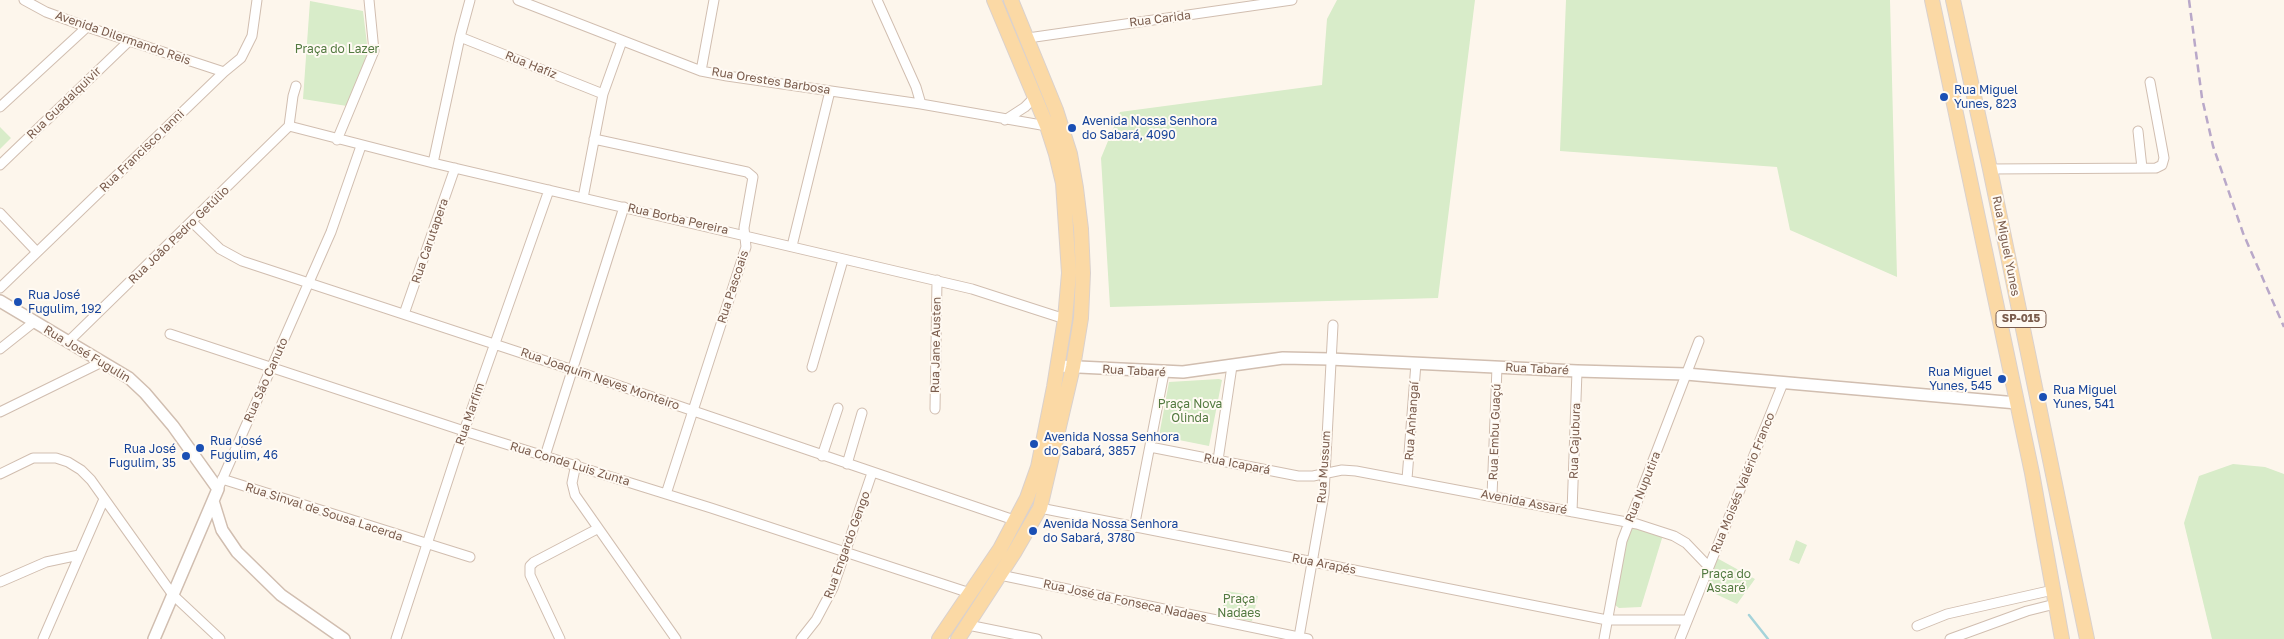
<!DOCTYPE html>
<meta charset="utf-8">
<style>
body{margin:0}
canvas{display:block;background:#fdf6ec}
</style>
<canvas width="2284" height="639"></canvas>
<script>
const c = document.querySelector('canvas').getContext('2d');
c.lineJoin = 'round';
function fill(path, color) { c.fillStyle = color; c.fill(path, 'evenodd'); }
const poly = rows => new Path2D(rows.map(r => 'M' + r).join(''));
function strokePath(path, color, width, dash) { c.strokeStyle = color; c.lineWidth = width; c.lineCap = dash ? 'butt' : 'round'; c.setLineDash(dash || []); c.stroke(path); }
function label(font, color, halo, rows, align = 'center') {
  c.font = font + ' "Golos Text",sans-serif'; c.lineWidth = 4; c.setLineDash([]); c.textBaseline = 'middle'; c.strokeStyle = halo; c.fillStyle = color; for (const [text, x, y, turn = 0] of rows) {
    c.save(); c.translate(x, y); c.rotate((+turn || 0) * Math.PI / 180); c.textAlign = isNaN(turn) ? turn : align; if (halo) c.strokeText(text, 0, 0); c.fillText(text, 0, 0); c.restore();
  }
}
fill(poly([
 [1337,0,1475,0,1438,298,1110,307,1101,158,1120,112,1322,85,1327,19],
 [1566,0,1890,0,1897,277,1790,230,1777,167,1560,151],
 [310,1,363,11,368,52,347,106,303,99],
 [0,127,11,138,0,149],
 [1219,379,1222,380,1209,446,1159,436,1169,382],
 [2233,464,2265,467,2284,474,2284,639,2212,639,2184,523,2199,476],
 [1634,527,1663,535,1641,607,1619,608,1615,605,1628,533],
 [1796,540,1807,545,1799,564,1789,560],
 [1715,557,1755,579,1737,604,1703,588],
 [1226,591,1258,596,1252,621,1221,616]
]), '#d8ecc9');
strokePath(poly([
 [1749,615,1768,639]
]), '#a5d3da', 2.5);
const minor = poly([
 [24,0,46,12,87,27,224,72],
 [518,0,701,71,727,76,921,104,1047,126],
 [877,0,916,87,921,104],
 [460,37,603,94],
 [1028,38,1292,0],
 [701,71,714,0],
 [0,107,87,27],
 [1005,120,1025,107,1034,98],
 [289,126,433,163,972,289,1065,319],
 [289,126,293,96,296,86],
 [2138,131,2142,168],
 [594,139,747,172,753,177,744,228,746,247,666,494],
 [337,140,374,51,369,0],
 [433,163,460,37,470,0],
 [0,165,129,41],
 [1990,169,2156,168,2162,165,2164,158,2150,82],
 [583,198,603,94,622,41],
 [0,213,37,252],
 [193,223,220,249,242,261,573,370,1017,521],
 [792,246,830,91],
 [0,288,224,72,241,58,252,36,257,0],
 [404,314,455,168],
 [170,334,464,431,711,508,970,593],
 [68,342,289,126],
 [0,349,34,322],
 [812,367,843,260],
 [935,409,937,280],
 [0,412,102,362],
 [1150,447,1298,476,1313,476,1342,470,1356,471,1637,524,1674,536,1686,543,1709,567],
 [545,456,624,207],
 [822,456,838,408],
 [1218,460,1232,366],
 [576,464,572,483,575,495,676,639],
 [847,464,862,413],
 [0,474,33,458,56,458,68,462,81,470,91,480,173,595,220,639],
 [222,479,470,557],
 [1407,479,1416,363],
 [218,489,331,232,361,146],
 [1492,496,1497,367],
 [1040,508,1607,620,1687,620],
 [1572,512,1577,371],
 [1134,528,1164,373],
 [1000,575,1308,639],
 [0,582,46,562,79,555],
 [968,625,1037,639],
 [1917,626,1947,614,2053,590],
 [1299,637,1324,494,1333,325],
 [43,639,104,499],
 [396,639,464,431,549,190],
 [560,639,530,575,530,566,534,562,597,529],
 [801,639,816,620,833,588,872,473],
 [1604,639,1622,541,1699,341],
 [1680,639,1783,383],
 [1950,639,2027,611,2055,604]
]);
const tertiary = poly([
 [0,301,129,378,145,393,173,426,218,489,154,639],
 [1058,366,1183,372,1283,358,1330,359,1577,371,1686,374,2017,403],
 [213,501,222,530,237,552,281,595,344,639]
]);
const primary = poly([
 [1932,0,2032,473,2062,639],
 [1953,0,1990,169,2087,639],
 [939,639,1000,549,1027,498,1038,467,1054,387,1065,319,1069,273,1063,183,1056,154,1047,126,994,0],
 [958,639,1014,553,1040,508,1073,367,1081,318,1083,273,1081,229,1076,188,1070,154,1056,110,1011,0]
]);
strokePath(minor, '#d1beb0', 11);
strokePath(tertiary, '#d1beb0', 14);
strokePath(primary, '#dad1cd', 16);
strokePath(minor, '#fff', 9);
strokePath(tertiary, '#fff', 11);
strokePath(primary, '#fbd9a5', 14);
strokePath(poly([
 [2189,0,2202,98,2213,146,2243,233,2284,327]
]), '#b9a8c9', 2.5, [8, 5]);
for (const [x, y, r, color] of [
 [1944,97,5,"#1a4fb4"],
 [1072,128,5,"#1a4fb4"],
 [18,302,5,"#1a4fb4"],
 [2002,379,5,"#1a4fb4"],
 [2043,397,5,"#1a4fb4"],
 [1034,444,5,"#1a4fb4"],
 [200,448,5,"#1a4fb4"],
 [186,456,5,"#1a4fb4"],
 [1033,531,5,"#1a4fb4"]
]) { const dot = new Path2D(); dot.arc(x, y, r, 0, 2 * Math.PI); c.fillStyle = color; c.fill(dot); strokePath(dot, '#fffaf3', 2); }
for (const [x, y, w] of [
 [2021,319,50]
]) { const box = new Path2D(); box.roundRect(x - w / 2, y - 8.5, w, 17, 4); c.fillStyle = '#fffaf3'; c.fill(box); strokePath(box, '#7a5c4d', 1); }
label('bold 11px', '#7a5c4d', null, [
 ["SP-015",2021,319]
]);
label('12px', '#7a5c4d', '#fffaf3', [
 ["Rua Carida",1160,19,-7],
 ["Avenida Dilermando Reis",123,38,19],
 ["Rua Hafiz",531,65,22],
 ["Rua Orestes Barbosa",771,81,9],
 ["Rua Guadalquivir",64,103,-44],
 ["Rua Francisco Ianni",142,151,-44],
 ["Rua Borba Pereira",678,219,13],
 ["Rua João Pedro Getúlio",179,235,-44],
 ["Rua Carutapera",430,241,-71],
 ["Rua Miguel Yunes",2006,246,79],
 ["Rua Pascoais",733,287,-72],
 ["Rua Jane Austen",936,345,-89],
 ["Rua José Fugulin",87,354,31],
 ["Rua Tabaré",1537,369,3],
 ["Rua Tabaré",1134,371,3],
 ["Rua Joaquim Neves Monteiro",600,379,19],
 ["Rua São Canuto",266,380,-66],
 ["Rua Marfim",470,414,-71],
 ["Rua Anhangaí",1412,421,-86],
 ["Rua Embu Guaçú",1495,432,-88],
 ["Rua Cajubura",1575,441,-88],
 ["Rua Conde Luis Zunta",570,464,17],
 ["Rua Icapará",1237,464,11],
 ["Rua Mussum",1324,467,-86],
 ["Rua Moisés Valério Franco",1743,483,-68],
 ["Rua Nuputira",1643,487,-68],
 ["Avenida Assaré",1524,502,11],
 ["Rua Sinval de Sousa Lacerda",324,512,18],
 ["Rua Engardo Gengo",847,545,-70],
 ["Rua Arapés",1324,564,11],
 ["Rua José da Fonseca Nadaes",1125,601,12]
]);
label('12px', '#537a41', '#fffaf3', [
 ["Praça do Lazer",337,49],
 ["Praça Nova",1190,404],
 ["Olinda",1190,418],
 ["Praça do",1726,574],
 ["Assaré",1726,588],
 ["Praça",1239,599],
 ["Nadaes",1239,613]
]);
label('12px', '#164399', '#fffaf3', [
 ["Rua Miguel",1954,90],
 ["Yunes, 823",1954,104],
 ["Avenida Nossa Senhora",1082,121],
 ["do Sabará, 4090",1082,135],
 ["Rua José",28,295],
 ["Fugulim, 192",28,309],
 ["Rua Miguel",1992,372,"right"],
 ["Yunes, 545",1992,386,"right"],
 ["Rua Miguel",2053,390],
 ["Yunes, 541",2053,404],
 ["Avenida Nossa Senhora",1044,437],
 ["do Sabará, 3857",1044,451],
 ["Rua José",210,441],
 ["Fugulim, 46",210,455],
 ["Rua José",176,449,"right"],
 ["Fugulim, 35",176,463,"right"],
 ["Avenida Nossa Senhora",1043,524],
 ["do Sabará, 3780",1043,538]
], 'left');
</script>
